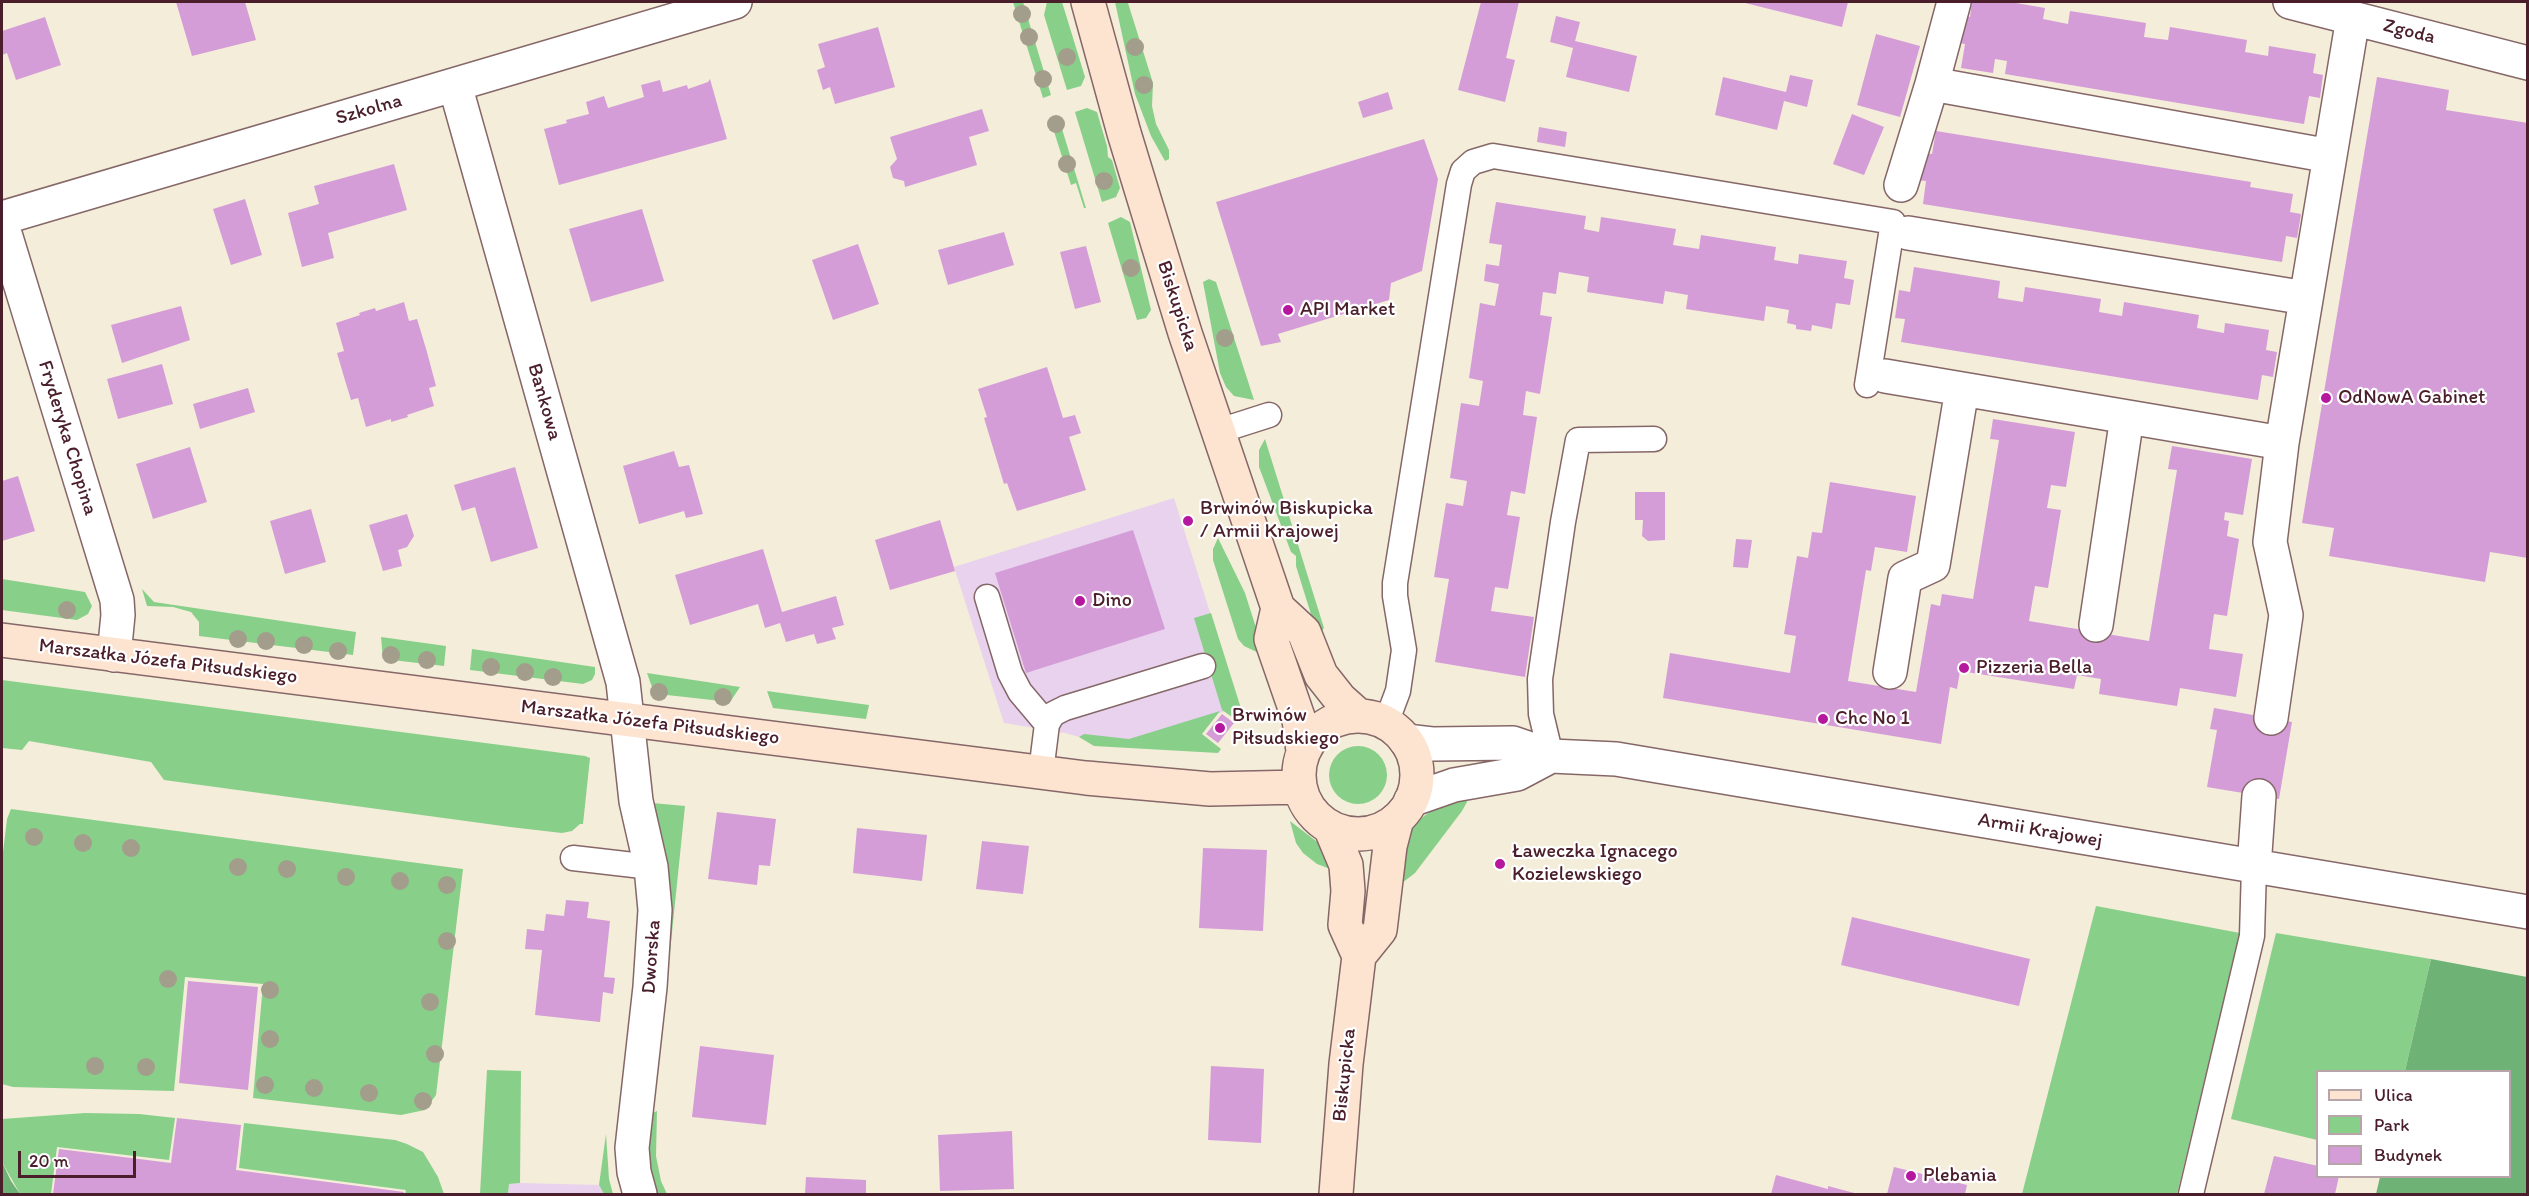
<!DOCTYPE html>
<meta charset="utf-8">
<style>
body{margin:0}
#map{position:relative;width:2529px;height:1196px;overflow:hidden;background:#f4edd9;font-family:Itim,sans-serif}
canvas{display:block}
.frame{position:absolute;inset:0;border:3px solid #4a1f2b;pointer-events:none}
.legend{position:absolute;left:2316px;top:1070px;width:195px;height:108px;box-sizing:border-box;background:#fff;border:2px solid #b7a5aa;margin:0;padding:8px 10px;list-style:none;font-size:18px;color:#4a1f2b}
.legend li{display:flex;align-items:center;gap:12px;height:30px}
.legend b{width:30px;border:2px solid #b7a5aa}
.scale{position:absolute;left:18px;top:1151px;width:118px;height:27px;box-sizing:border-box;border:3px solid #4a1f2b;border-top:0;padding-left:8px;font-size:18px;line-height:21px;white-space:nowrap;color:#4a1f2b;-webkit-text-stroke:4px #fff;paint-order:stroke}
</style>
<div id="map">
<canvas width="2529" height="1196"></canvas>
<div class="frame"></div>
<ul class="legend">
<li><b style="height:8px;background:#fde4d1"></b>Ulica</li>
<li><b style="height:16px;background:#88cf8a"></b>Park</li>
<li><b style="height:16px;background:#d49dd8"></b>Budynek</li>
</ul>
<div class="scale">20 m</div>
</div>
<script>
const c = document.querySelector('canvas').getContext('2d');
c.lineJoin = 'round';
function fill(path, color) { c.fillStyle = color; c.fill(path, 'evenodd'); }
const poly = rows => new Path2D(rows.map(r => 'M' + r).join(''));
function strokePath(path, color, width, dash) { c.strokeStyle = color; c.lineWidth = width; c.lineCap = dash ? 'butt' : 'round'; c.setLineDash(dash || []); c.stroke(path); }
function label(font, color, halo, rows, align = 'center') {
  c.font = font + ' Itim,sans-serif'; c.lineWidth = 4.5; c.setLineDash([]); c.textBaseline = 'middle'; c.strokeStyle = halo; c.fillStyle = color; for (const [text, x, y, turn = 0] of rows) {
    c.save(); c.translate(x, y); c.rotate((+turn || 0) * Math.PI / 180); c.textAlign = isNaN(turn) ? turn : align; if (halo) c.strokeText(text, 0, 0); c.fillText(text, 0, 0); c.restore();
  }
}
fill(poly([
 [1174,498,1236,695,1223,712,1132,742,1079,737,1065,733,1004,723,954,567],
 [520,1183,599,1185,604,1194,508,1194,509,1184]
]), '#e8d2ee');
fill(poly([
 [1013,2,1023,2,1051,95,1043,98],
 [1047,2,1062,2,1085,77,1081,86,1067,90,1044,15],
 [1115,2,1128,3,1153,83,1152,106,1156,124,1169,150,1169,159,1165,161,1151,136,1135,94],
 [1087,108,1097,112,1107,146,1108,157,1112,160,1120,188,1116,197,1102,202,1075,112],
 [1059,119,1086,208,1084,208,1076,183,1071,185,1051,122],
 [1121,217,1130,222,1151,310,1146,318,1137,320,1108,223],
 [1209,279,1216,282,1254,400,1234,396,1226,387,1220,373,1203,282],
 [1265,439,1324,628,1318,637,1296,566,1296,556,1291,552,1259,467,1259,450],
 [1218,538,1245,593,1265,656,1244,646,1238,639,1213,560,1213,549],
 [2,579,85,592,92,606,88,614,77,620,2,610],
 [142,589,154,602,356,632,353,655,199,636,199,622,191,612,173,607,147,606],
 [1211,613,1244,718,1241,723,1222,710,1194,618],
 [381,637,446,646,444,666,383,659],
 [472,649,595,667,595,674,592,680,583,684,470,670],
 [647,673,740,687,730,702,658,694,653,690],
 [2,680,585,756,590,758,583,824,580,824,572,831,562,833,510,827,164,780,151,762,29,741,22,750,2,748],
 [767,691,869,705,866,719,773,708],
 [1220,711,1202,734,1221,749,1218,753,1094,746,1079,737,1084,734,1129,739],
 '1329 775a29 29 0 1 1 58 0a29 29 0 1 1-58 0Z',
 [1466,795,1467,802,1462,811,1415,873,1402,883,1407,838,1412,829,1420,819,1439,805],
 [652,803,685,806,663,1020],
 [11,809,463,869,436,1095,425,1110,401,1115,253,1098,263,984,185,977,174,1091,13,1087,2,1084,2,860,7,819],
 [1290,821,1320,844,1333,870,1317,864,1303,853,1296,843],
 [2096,906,2240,933,2177,1194,2022,1194],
 [2276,933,2431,959,2405,1071,2318,1072,2317,1140,2231,1119],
 [487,1070,521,1071,520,1183,509,1184,508,1194,480,1194],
 [657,1111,656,1156,661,1181,667,1194,657,1194,648,1166,648,1115],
 [85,1113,139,1114,175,1118,169,1160,57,1147,51,1194,20,1194,2,1162,2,1119],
 [244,1123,395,1140,407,1144,423,1152,438,1177,444,1194,405,1194,406,1190,239,1168],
 [606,1134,609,1179,613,1194,604,1194,599,1185]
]), '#88cf8a');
fill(poly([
 [2431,959,2527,977,2527,1194,2376,1194,2380,1177,2510,1176,2510,1072,2405,1071],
 [2,1162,11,1181,20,1194,2,1194]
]), '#6eb276');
fill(poly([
 [176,2,245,2,256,40,192,56],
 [1481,2,1519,2,1506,58,1515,60,1505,102,1458,90],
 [1741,2,1848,2,1842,27],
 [1972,2,2010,2,2045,8,2043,19,2068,24,2070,11,2146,23,2144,37,2168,40,2170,27,2247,40,2245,52,2268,56,2269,46,2316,54,2313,73,2323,75,2320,98,2309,96,2304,124,2005,74,2007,61,1995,59,1993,73,1961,68,1965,44,1954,42,1959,15,1970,17],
 [1556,16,1580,22,1575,41,1637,56,1629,92,1566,77,1573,48,1550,42],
 [45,17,61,65,16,80,7,53,2,55,2,31],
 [878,27,895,87,835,104,830,87,823,90,817,70,825,67,818,44],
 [1876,34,1920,46,1900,117,1857,105],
 [1790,75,1813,80,1807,107,1784,101,1777,130,1715,115,1723,77,1786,92],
 [2377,77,2449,90,2446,110,2528,123,2528,558,2490,552,2485,582,2329,556,2334,528,2302,523],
 [710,79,727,139,559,185,544,129,567,123,566,120,589,114,586,102,604,96,608,108,644,97,641,85,660,80,663,92,687,85,688,89,708,82],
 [1388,92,1393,109,1363,118,1358,102],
 [982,109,989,131,969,137,977,165,905,187,904,181,893,178,890,167,897,159,890,137],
 [1852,114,1884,127,1864,175,1833,164],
 [1539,127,1567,132,1565,147,1537,142],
 [1936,131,2251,182,2250,187,2293,194,2290,212,2301,214,2297,238,2286,236,2282,262,1923,204,1926,181,1917,180,1922,153,1932,154],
 [1424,139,1438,179,1422,271,1391,283,1389,300,1278,334,1281,342,1261,346,1216,202],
 [394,164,407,210,328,233,334,258,302,267,288,213,319,204,314,186],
 [245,199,262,255,231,265,213,209],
 [1496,202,1586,216,1584,229,1599,232,1601,217,1676,229,1673,245,1699,249,1701,235,1776,247,1774,260,1798,264,1799,254,1847,261,1844,278,1854,280,1850,305,1836,303,1832,329,1812,325,1811,331,1796,329,1796,325,1787,323,1789,310,1766,306,1764,321,1686,309,1688,295,1665,291,1663,304,1587,292,1589,277,1559,272,1556,294,1543,292,1540,315,1552,317,1540,394,1526,391,1523,415,1537,417,1525,494,1511,491,1507,515,1520,517,1508,589,1495,587,1491,611,1534,617,1525,677,1435,662,1449,579,1434,577,1446,503,1463,506,1467,481,1450,478,1461,403,1479,406,1483,381,1469,378,1480,303,1495,306,1499,284,1484,281,1486,264,1499,266,1502,245,1489,243],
 [642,209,664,281,591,302,569,229],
 [1004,232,1014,265,948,285,938,250],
 [858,244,879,304,833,320,812,260],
 [1086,246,1101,302,1075,309,1060,252],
 [1914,267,2000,281,1998,298,2023,302,2025,287,2101,299,2099,312,2122,316,2124,302,2199,315,2197,328,2224,333,2225,323,2269,330,2266,350,2277,352,2273,377,2262,375,2258,400,1901,342,1905,319,1895,318,1899,290,1910,292],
 [404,302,409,321,417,319,427,352,436,386,429,388,434,406,407,415,408,417,391,422,391,419,366,427,358,398,351,400,344,377,337,353,344,351,336,323,360,315,359,313,375,308,376,311],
 [181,306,190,340,122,363,111,325],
 [162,364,173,404,118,419,107,379],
 [1047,367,1063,418,1075,415,1081,433,1069,437,1086,490,1017,511,1007,483,1004,484,984,418,987,417,978,389],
 [248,388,255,412,200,429,193,404],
 [1993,419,2075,432,2066,487,2051,485,2047,508,2061,510,2048,588,2035,586,2029,621,2149,641,2177,470,2168,469,2172,446,2252,459,2243,515,2225,512,2224,520,2229,521,2227,536,2239,539,2227,616,2214,614,2209,649,2243,654,2236,697,2180,688,2177,706,2099,694,2101,679,2077,675,2074,689,1960,671,1957,689,1950,687,1941,744,1663,698,1670,653,1790,673,1796,636,1784,634,1797,556,1808,558,1812,532,1822,533,1830,482,1916,496,1907,552,1875,547,1871,571,1866,570,1848,681,1916,692,1931,604,1940,606,1942,594,1973,599,1999,440,1990,439],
 [190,447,207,502,153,519,136,464],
 [674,451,679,467,689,465,703,514,686,518,684,511,639,524,623,466],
 [515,467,538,548,491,562,475,507,462,511,454,485],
 [18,476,35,531,2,541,2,481],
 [1635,492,1665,492,1665,540,1648,541,1642,536,1643,520,1635,520],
 [311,509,326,562,285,574,270,521],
 [407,514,414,536,407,547,398,550,402,566,383,571,369,525],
 [940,520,955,571,890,590,875,540],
 [1133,530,1165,629,1026,673,995,573],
 [1736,539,1752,540,1748,568,1733,567],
 [763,549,782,612,836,596,844,625,832,628,836,639,817,644,814,634,786,642,780,623,765,628,758,604,690,625,675,575],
 [2214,708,2292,722,2279,799,2207,787,2217,730,2210,729],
 [1222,714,1234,723,1218,743,1206,734],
 [717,812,776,819,770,866,759,865,757,885,708,879],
 [857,828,927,835,922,881,853,873],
 [982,841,1029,846,1023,894,976,889],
 [1203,848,1267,850,1263,931,1199,928],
 [566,900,589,902,587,918,610,921,604,977,615,978,613,994,603,992,600,1022,535,1015,542,950,525,949,527,929,544,931,546,914,564,916],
 [1852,917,2030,959,2019,1006,1841,965],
 [188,981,258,987,248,1090,179,1083],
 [700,1046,774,1055,766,1125,692,1117],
 [1211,1066,1264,1069,1261,1143,1208,1140],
 [177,1118,241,1125,236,1170,404,1192,403,1194,53,1194,59,1149,171,1163],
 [1012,1131,1014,1189,940,1191,938,1135],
 [2274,1156,2318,1166,2318,1176,2339,1176,2335,1194,2264,1194],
 [1894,1167,1967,1185,1965,1194,1887,1194],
 [1776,1175,1828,1189,1828,1186,1858,1194,1771,1194],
 [806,1177,866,1180,866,1194,805,1194]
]), '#d49dd8');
const lane = poly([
 [1219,431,1269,415],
 [987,597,1010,673,1020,692,1047,724],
 [1386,723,1398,691,1404,650,1395,596,1395,583,1459,184,1463,171,1473,162,1493,156,1893,222,1867,385],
 [1551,756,1541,714,1540,679,1563,522,1578,440,1654,439],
 [1041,772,1047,724,1053,714,1065,708,1203,666],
 [573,858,651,867],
 [2191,1194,2252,936,2254,867]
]);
const street = poly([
 [1954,2,1932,84,2330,156],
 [2290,2,2528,63],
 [455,85,623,682,636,801,651,867,655,910,650,987,632,1148,634,1172,640,1194],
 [1901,185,1932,84],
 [2,218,735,2],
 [2,224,117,600,118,615,114,655],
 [1908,233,2306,298],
 [1885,376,2282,443],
 [2096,625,2127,417],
 [1890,672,1905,578,1933,565,1962,389],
 [2271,718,2286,615,2270,542,2282,443,2353,18],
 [1406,741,1432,744,1513,743,1551,756,1616,759,2528,912],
 [1411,800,1454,785,1517,774,1551,756],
 [2254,867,2259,796]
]);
const secondary = poly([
 [1088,2,1124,133,1185,333,1278,608,1304,632,1321,675,1340,699,1359,716],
 [1278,608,1271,639,1299,720,1303,751],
 [2,640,1086,778,1210,789,1300,787],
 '1299 775a59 59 0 1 1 118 0a59 59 0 1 1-118 0Z',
 [1330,827,1346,865,1348,891,1345,925,1359,956],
 [1336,1194,1346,1064,1359,956,1380,930,1390,846,1397,819]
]);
strokePath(lane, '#866768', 27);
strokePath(street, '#866768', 36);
strokePath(secondary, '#866768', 36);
strokePath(lane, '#fff', 24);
strokePath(street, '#fff', 33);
strokePath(secondary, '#fde4d1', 33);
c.fillStyle = '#a39e8b';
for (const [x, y] of [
 [1022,14],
 [1029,37],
 [1135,47],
 [1067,57],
 [1043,79],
 [1144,85],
 [1056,124],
 [1067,164],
 [1104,181],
 [1131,268],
 [1225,338],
 [67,610],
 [238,639],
 [266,641],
 [304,645],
 [338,651],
 [391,655],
 [427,660],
 [491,667],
 [525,672],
 [553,677],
 [659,692],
 [723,697],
 [34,837],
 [83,843],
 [131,848],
 [238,867],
 [287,869],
 [346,877],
 [400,881],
 [447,885],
 [447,941],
 [168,979],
 [270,990],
 [430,1002],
 [270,1039],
 [435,1054],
 [95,1066],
 [146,1067],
 [265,1085],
 [314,1088],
 [369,1093],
 [423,1101]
]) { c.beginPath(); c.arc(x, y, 9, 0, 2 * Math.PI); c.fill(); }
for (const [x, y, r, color] of [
 [1288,310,6,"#b5179e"],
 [2326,398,6,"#b5179e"],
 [1188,521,6,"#b5179e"],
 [1080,601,6,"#b5179e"],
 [1964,668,6,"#b5179e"],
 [1823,719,6,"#b5179e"],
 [1220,728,6,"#b5179e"],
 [1500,864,6,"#b5179e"],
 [1911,1176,6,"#b5179e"]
]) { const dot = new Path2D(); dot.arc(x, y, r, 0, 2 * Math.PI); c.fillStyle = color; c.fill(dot); strokePath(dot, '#fff', 2); }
label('20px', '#4a1f2b', '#fff', [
 ["Zgoda",2409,32,14],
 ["Szkolna",369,110,-16],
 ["Biskupicka",1177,306,72],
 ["Bankowa",544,402,74],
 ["Fryderyka Chopina",67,438,73],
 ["Marszałka Józefa Piłsudskiego",168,662,7],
 ["Marszałka Józefa Piłsudskiego",650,723,7],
 ["Armii Krajowej",2040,831,10],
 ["Dworska",652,957,-86],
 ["Biskupicka",1345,1075,-84]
]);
label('20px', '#4a1f2b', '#fff', [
 ["API Market",1300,310],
 ["OdNowA Gabinet",2338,398],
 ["Brwinów Biskupicka",1200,509],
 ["/ Armii Krajowej",1200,532],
 ["Dino",1092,601],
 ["Pizzeria Bella",1976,668],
 ["Brwinów",1232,716],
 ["Piłsudskiego",1232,739],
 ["Chc No 1",1835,719],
 ["Ławeczka Ignacego",1512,852],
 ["Kozielewskiego",1512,875],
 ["Plebania",1923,1176]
], 'left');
</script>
